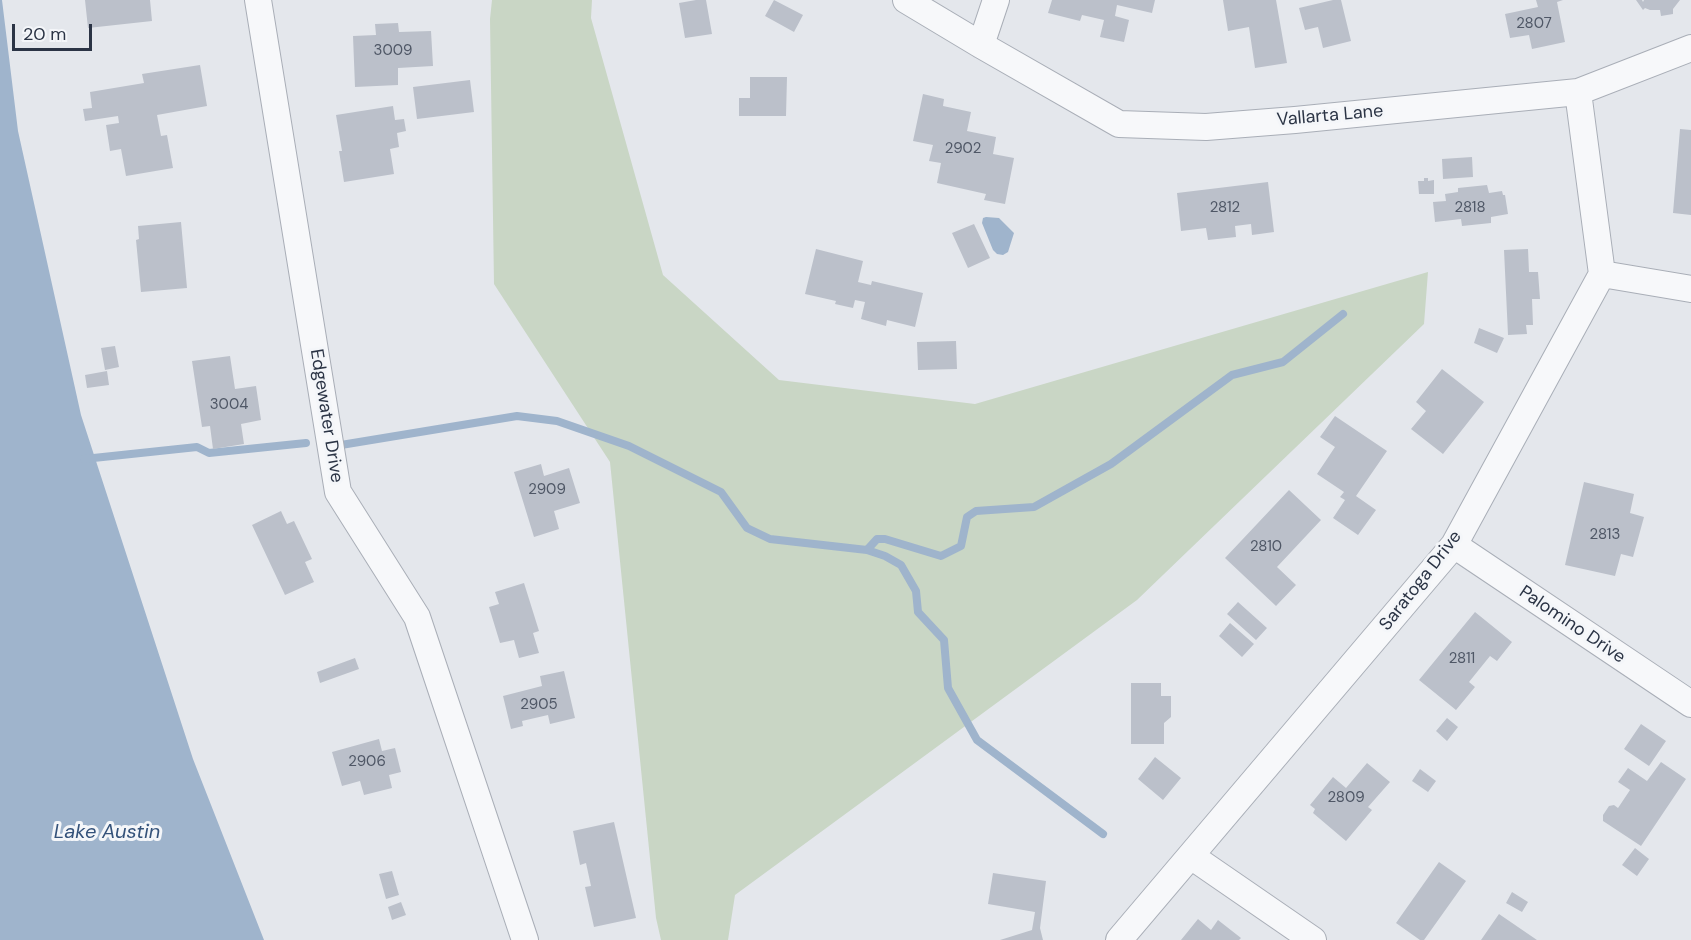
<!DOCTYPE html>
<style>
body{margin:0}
#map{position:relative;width:1691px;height:940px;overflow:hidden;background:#e4e7ec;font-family:"DM Sans",sans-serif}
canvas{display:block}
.scale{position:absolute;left:12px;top:24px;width:80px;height:27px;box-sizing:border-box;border:3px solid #2b3445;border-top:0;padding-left:8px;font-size:18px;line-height:21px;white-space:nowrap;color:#2b3445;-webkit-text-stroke:4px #f4f6f9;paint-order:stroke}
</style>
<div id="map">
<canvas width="1691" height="940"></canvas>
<div class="scale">20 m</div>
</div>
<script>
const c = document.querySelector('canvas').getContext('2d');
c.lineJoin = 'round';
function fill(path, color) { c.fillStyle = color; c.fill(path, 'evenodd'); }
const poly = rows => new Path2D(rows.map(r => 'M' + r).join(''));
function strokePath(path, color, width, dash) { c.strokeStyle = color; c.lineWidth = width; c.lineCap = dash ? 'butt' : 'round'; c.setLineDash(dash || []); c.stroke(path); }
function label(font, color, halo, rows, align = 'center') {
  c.font = font + ' "DM Sans",sans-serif'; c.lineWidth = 6; c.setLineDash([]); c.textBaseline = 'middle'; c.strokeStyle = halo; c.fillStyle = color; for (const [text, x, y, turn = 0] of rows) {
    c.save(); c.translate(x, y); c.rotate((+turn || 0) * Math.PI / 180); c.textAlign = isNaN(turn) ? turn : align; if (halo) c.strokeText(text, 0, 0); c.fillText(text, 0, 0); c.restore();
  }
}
fill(poly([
 [492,0,592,0,591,18,663,275,779,380,975,404,1428,272,1424,324,1137,600,735,895,728,940,661,940,656,918,610,462,494,284,490,19]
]), '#c9d6c5');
fill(poly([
 [0,0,2,0,18,131,81,415,193,759,264,940,0,940],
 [986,217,999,218,1014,233,1008,252,1003,255,997,254,993,250,982,223,983,218]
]), '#9fb4cc');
strokePath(poly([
 [341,445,517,416,557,421,629,446,721,492,747,528,770,539,867,550,877,539,885,539,941,556,961,546,967,517,976,511,1034,507,1111,464,1232,375,1283,362,1343,314],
 [84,459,197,447,209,453,306,443],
 [867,550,885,556,901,565,916,591,918,612,944,640,948,688,977,740,1103,834]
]), '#9fb4cc', 8);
fill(poly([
 [85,0,150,0,152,21,88,28],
 [696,0,706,0,712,34,685,38,679,3],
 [774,0,803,15,794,32,765,16],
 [1052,0,1155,0,1152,13,1117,5,1115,16,1129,20,1124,42,1100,37,1104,20,1082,15,1080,21,1048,13],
 [1223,0,1276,0,1287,63,1255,68,1249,27,1228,31],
 [1333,0,1341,0,1351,41,1323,48,1318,27,1305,30,1299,8],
 [1536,0,1563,0,1557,2,1565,42,1532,49,1529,35,1510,38,1505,14,1538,7],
 [1636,0,1642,0,1643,2,1644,0,1680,0,1673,9,1673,14,1661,16,1660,10,1650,10,1645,8,1643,10],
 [398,23,399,32,431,31,433,66,398,68,398,85,355,87,353,36,376,35,375,24],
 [200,65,207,106,157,115,161,136,167,135,173,168,126,176,121,149,110,151,106,125,119,123,118,116,85,121,83,109,92,108,90,92,144,83,142,74],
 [750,77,787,77,786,116,739,116,739,98,750,98],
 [470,80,474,112,417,119,413,87],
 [923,94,944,99,943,106,971,112,967,131,996,137,993,154,1014,158,1005,204,984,200,986,194,937,183,941,163,929,161,933,145,913,141],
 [393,106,395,120,404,119,406,131,397,133,399,147,390,149,394,174,344,182,339,151,342,151,336,115],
 [1680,129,1691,130,1691,215,1673,213],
 [1472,157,1473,177,1443,179,1442,159],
 [1424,178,1428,178,1428,181,1434,180,1434,194,1419,194,1418,181,1424,181],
 [1268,182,1274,232,1252,235,1251,224,1235,226,1236,237,1208,240,1206,228,1181,231,1177,193],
 [1487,185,1489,193,1502,191,1503,195,1505,195,1508,214,1491,217,1491,223,1462,226,1461,219,1435,222,1433,202,1446,201,1445,194,1458,192,1458,188],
 [181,222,187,288,141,292,136,240,139,239,138,226],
 [974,224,990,258,968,268,952,233],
 [816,249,863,261,858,282,871,285,872,281,923,293,915,327,887,320,886,326,861,319,865,302,855,300,853,308,835,304,836,301,805,294],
 [1528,249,1529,272,1538,272,1540,299,1532,299,1533,325,1526,325,1527,334,1508,335,1504,250],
 [1479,328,1504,338,1497,353,1474,343],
 [956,341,957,369,918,370,917,342],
 [115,346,119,367,105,370,101,348],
 [230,356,235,389,256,386,261,420,241,424,244,444,213,449,210,426,202,427,192,361],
 [1442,369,1484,402,1443,454,1411,429,1426,411,1416,402],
 [107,371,109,385,87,388,85,375],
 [1335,416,1387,451,1356,496,1376,510,1358,535,1333,518,1345,500,1340,497,1344,492,1317,474,1335,447,1320,437],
 [541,464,544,476,569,468,580,503,554,511,559,529,534,537,514,472],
 [1584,482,1634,494,1630,513,1644,517,1633,557,1621,554,1615,576,1565,565],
 [1289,490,1321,520,1277,567,1296,585,1276,606,1225,558],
 [281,511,287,524,294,521,312,559,305,562,314,582,285,595,252,525],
 [524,583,539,631,533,633,539,653,519,658,514,640,500,643,489,607,499,604,495,592],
 [1238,602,1267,628,1256,640,1227,614],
 [1475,612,1512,642,1497,661,1490,656,1469,682,1475,687,1456,710,1419,680],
 [1230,623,1254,644,1242,657,1219,636],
 [355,658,359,669,320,683,317,672],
 [564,671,575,718,550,724,548,715,522,721,523,726,511,729,503,696,542,686,540,676],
 [1131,683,1161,683,1161,696,1171,696,1171,717,1164,723,1164,744,1131,744],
 [1447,718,1458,727,1447,741,1436,731],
 [1641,724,1666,741,1649,766,1624,749],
 [379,739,382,751,395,748,401,772,389,775,392,788,364,795,360,781,342,786,332,752],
 [1155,757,1181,778,1163,800,1138,779],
 [1661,762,1686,779,1641,846,1603,821,1603,815,1609,806,1614,805,1618,808,1630,790,1618,782,1628,768,1647,781],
 [1367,763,1390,782,1368,807,1372,810,1346,841,1313,813,1315,809,1310,805,1333,777,1346,788],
 [1420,769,1436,781,1428,792,1412,781],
 [614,822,636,918,594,927,585,887,591,886,586,863,580,865,573,831],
 [1635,848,1649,859,1637,876,1622,865],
 [1439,862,1466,881,1424,940,1420,940,1396,923],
 [392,871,399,895,386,899,379,874],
 [993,873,1046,881,1040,928,1043,940,1000,940,1032,930,1035,912,988,904],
 [1512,892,1528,902,1522,912,1506,903],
 [401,902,406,915,392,920,388,907],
 [1499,914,1537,940,1481,940],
 [1198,919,1211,930,1218,920,1241,938,1239,940,1181,940]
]), '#bbc0ca');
const minor = poly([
 [258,0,338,492,417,617,525,940],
 [906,0,981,45,1119,124,1206,127,1295,120,1578,92,1691,48],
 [981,45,996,0],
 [1602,274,1691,289],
 [1454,545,1691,704],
 [1191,856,1313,940],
 [1119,940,1454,545,1602,274,1578,92]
]);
strokePath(minor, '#a9aeb7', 28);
strokePath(minor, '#f7f8fa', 26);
label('15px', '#4f5766', null, [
 ["2807",1534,24],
 ["3009",393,51],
 ["2902",963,149],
 ["2812",1225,208],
 ["2818",1470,208],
 ["3004",229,405],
 ["2909",547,490],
 ["2813",1605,535],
 ["2810",1266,547],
 ["2811",1462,659],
 ["2905",539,705],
 ["2906",367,762],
 ["2809",1346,798]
]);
label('18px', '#2b3445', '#f4f6f9', [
 ["Vallarta Lane",1330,116,-5],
 ["Edgewater Drive",326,416,81],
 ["Saratoga Drive",1421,581,-52],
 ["Palomino Drive",1572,625,34]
]);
label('italic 20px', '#34527a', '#f4f6f9', [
 ["Lake Austin",107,833]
]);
</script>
